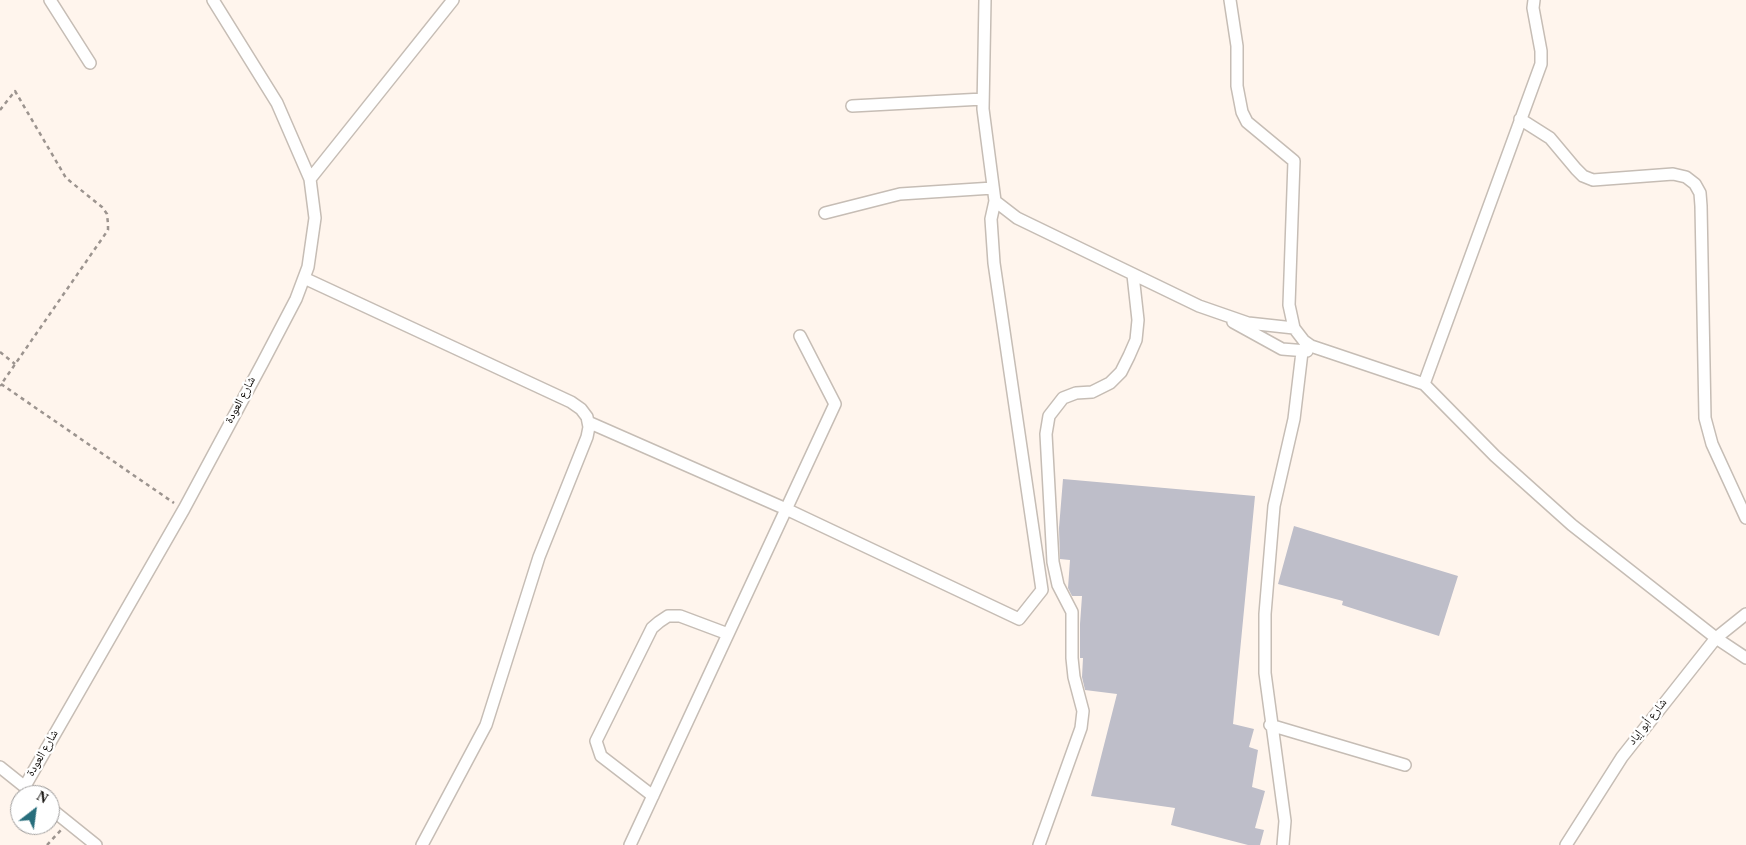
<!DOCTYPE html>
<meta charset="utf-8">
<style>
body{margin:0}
#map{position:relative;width:1746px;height:845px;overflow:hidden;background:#fff5ed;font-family:Georgia,serif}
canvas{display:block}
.north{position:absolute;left:10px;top:785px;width:50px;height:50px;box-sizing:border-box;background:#fff;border:1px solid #9f9d9c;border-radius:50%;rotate:30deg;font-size:14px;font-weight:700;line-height:20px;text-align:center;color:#0e0b08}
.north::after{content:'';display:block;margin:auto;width:18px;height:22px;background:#286e7c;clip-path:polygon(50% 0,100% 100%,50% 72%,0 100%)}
</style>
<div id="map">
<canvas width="1746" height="845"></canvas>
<div class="north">N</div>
</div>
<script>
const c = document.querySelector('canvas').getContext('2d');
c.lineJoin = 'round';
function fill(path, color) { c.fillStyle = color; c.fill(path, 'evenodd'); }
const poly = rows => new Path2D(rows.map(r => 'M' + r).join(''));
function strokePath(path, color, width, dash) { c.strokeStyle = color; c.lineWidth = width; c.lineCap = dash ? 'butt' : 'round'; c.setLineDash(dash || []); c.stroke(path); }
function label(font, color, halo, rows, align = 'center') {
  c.font = font + ' Georgia,"Noto Naskh Arabic",serif'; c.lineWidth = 4.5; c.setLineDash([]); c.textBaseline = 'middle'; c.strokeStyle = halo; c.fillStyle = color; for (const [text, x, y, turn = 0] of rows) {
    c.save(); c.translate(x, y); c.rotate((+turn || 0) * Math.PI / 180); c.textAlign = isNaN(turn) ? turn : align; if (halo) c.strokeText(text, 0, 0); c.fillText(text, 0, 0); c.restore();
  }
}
fill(poly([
 [1063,479,1255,496,1233,724,1254,729,1249,747,1258,750,1252,787,1265,791,1255,828,1264,830,1260,845,1248,845,1171,825,1175,808,1091,796,1117,694,1085,690,1082,677,1083,658,1080,658,1080,624,1082,596,1072,596,1068,588,1070,560,1060,559,1059,528],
 [1294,526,1458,576,1439,636,1342,605,1343,601,1278,584]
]), '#bebec9');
const minor = poly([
 [50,0,90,63],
 [985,0,983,109,995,201,1017,218,1199,306,1248,323,1294,328],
 [1230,0,1237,46,1237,86,1242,112,1247,122,1294,161,1289,305,1294,328,1304,341,1311,346,1424,384],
 [1534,0,1533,8,1541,51,1541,64,1424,384,1495,456,1572,525,1716,638,1746,658],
 [852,106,983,99],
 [1520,119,1550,138,1576,169,1583,176,1593,180,1673,174,1686,177,1695,184,1700,193,1701,206,1705,418,1712,444,1746,518],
 [310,179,453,0],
 [825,213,900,194,993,188],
 [304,278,571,402,581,409,587,417,589,427,587,437,539,557,486,725,422,845],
 [1233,322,1282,349,1307,351],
 [588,422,786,509,1019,619,1042,590,994,263,991,219,995,201],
 [1270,725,1405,765],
 [0,767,35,795],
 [25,786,184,509,263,362,296,299,308,267,315,218,310,179,277,103,213,0],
 [653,796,601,756,596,741,652,628,659,622,668,616,680,616,728,634],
 [50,808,96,845],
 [630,845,835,404,800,336],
 [1039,845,1081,728,1083,711,1074,677,1072,658,1072,612,1058,585,1053,562,1046,434,1049,416,1063,398,1076,393,1092,392,1110,383,1121,372,1129,356,1136,340,1138,320,1133,275],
 [1283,845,1285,821,1265,673,1265,614,1274,506,1294,419,1302,352],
 [1566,845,1622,757,1716,638,1746,614]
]);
strokePath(minor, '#c6bdb5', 14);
strokePath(poly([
 [0,110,15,91,66,178,102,207,107,214,108,224,108,230,0,386],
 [0,352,15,364],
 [1,384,174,503],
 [47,845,61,830]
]), '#9c948f', 2.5, [4, 4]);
strokePath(minor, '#fff', 11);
label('12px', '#0e0b08', '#fff', [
 ["شارع العودة",242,401,-62],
 ["شارع أبو إياد",1649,723,-52],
 ["شارع العودة",44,754,-60]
]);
</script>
